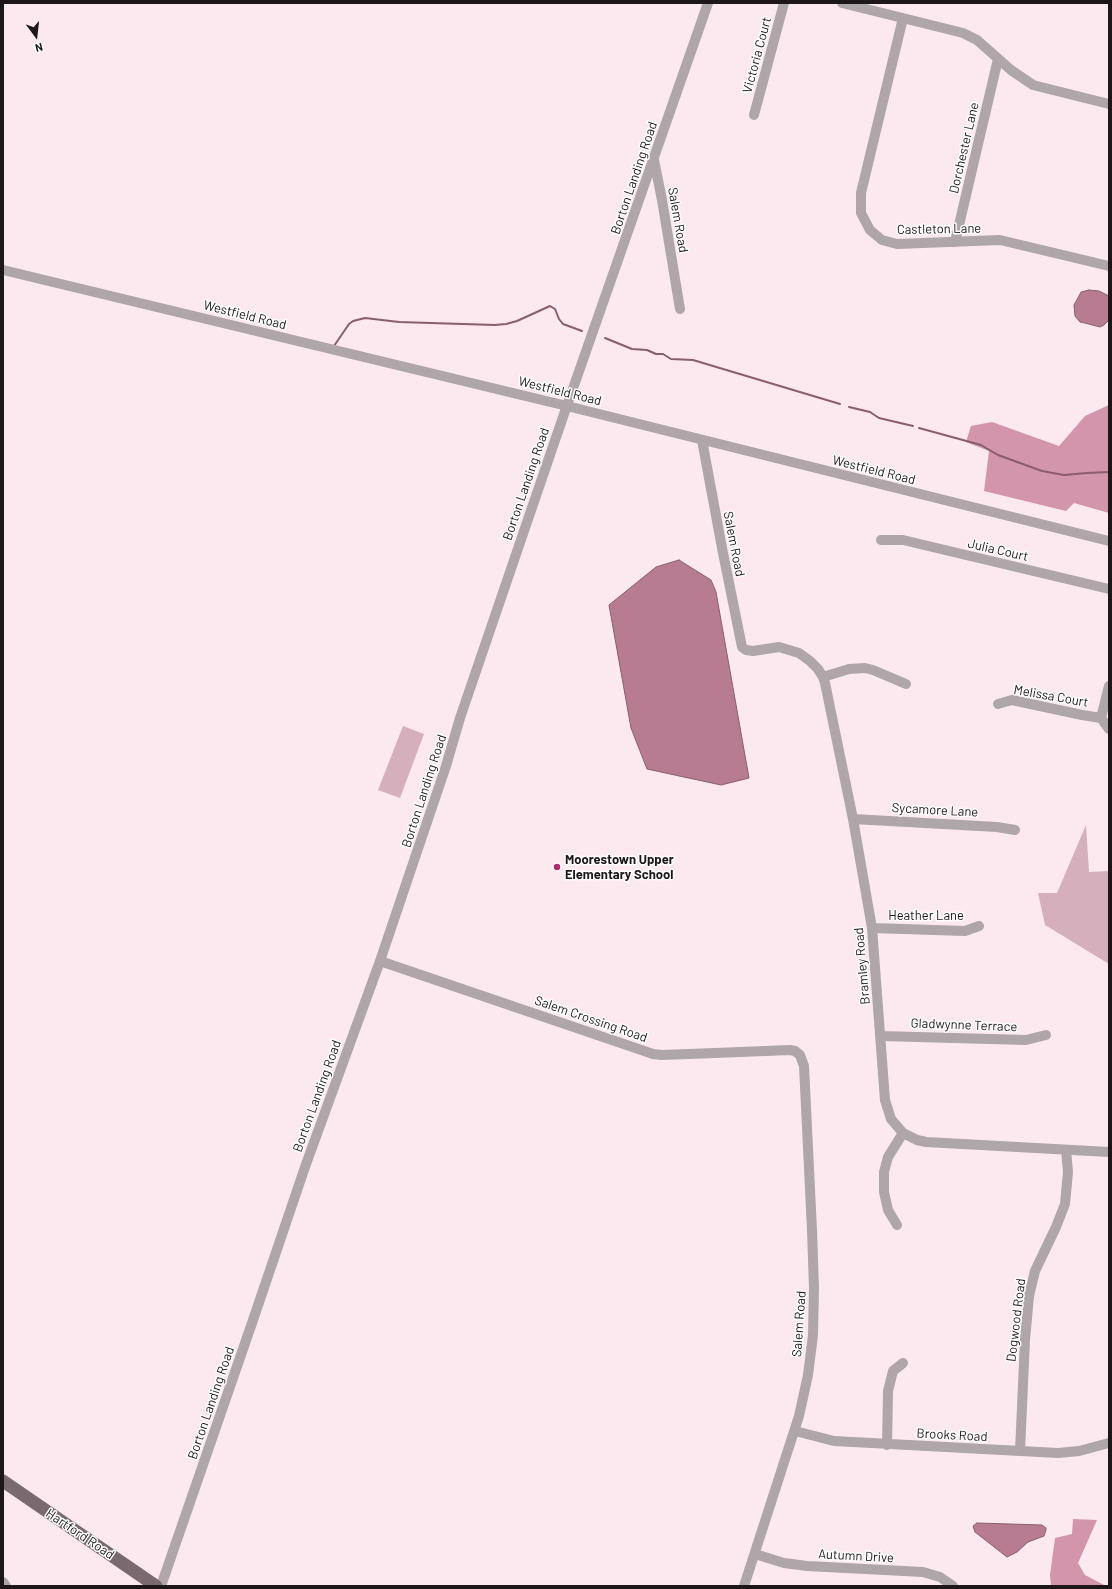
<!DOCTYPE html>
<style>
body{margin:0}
#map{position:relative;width:1112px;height:1589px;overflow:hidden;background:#fce8ef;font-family:Barlow,sans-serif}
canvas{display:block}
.frame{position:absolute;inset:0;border:4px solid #1e171a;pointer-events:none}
.north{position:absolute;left:16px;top:16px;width:40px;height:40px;-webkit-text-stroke:3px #fff;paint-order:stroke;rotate:165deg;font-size:11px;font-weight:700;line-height:16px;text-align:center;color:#1e171a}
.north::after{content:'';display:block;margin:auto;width:14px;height:18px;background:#1e171a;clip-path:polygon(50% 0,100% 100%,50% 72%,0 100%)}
</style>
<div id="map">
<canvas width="1112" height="1589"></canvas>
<div class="frame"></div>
<div class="north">N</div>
</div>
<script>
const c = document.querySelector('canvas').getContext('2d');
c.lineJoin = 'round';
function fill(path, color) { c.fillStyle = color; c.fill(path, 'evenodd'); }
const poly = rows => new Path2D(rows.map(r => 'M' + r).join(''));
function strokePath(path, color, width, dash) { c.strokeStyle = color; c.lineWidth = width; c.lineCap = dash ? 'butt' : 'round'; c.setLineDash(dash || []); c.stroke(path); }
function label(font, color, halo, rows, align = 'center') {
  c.font = font + ' Barlow,sans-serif'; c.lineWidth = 3; c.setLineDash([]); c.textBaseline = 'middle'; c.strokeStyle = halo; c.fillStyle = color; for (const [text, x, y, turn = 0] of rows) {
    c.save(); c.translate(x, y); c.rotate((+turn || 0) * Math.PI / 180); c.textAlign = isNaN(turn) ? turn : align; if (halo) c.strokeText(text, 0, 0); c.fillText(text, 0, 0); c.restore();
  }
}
fill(poly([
 [403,726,424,734,400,798,378,790],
 [1086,825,1089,872,1109,871,1109,964,1045,925,1038,893,1057,893]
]), '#d6afbc');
fill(poly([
 [1109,405,1109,513,1074,503,1066,511,984,491,989,451,966,442,971,426,992,422,1059,446,1085,416],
 [1073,1519,1097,1520,1078,1563,1085,1575,1106,1586,1051,1586,1050,1575,1055,1538,1072,1534]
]), '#d295ab');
const water = poly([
 [1089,290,1099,291,1109,296,1109,320,1104,325,1100,327,1085,323,1080,322,1075,316,1074,305,1079,296,1081,292,1089,290],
 [679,560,711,580,716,592,749,778,721,785,647,769,631,728,609,605,656,567,679,560],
 [977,1523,1042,1525,1046,1528,1046,1530,1044,1536,1028,1542,1017,1552,1007,1557,975,1532,973,1526,977,1523]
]);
fill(water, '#b77c91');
strokePath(water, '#895e6d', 1);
strokePath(poly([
 [605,338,632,349,647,350,656,354,663,354,671,359,693,360,840,404],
 [334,346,349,324,353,321,365,318,399,322,495,325,506,324,517,321,550,306,555,309,559,319,563,324,582,331],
 [849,407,870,412,879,418,913,426],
 [919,428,981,445,998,455,1042,471,1064,475,1087,473,1109,472]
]), '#895e6d', 2);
strokePath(poly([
 [842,3,963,33,977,40,1011,70,1033,85,1109,104],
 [903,18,861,193,861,213,870,230,882,240,897,244,1000,240,1109,266],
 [754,115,784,3],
 [654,160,662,200,680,309],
 [955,242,998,59],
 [3,270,567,406,1109,541],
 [702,440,722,548,742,647,746,650,753,651,779,647,799,653,810,661,818,669,823,677,825,683,853,819,872,928,885,1100,891,1119,903,1133,917,1140,926,1142,1109,1152],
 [881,540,903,540,1109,589],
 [823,677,849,669,865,668,873,670,906,684],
 [1109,686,1101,718,1109,729],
 [998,704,1012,700,1082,715,1101,718],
 [853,819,997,827,1015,830],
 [872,928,965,931,979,926],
 [380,961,653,1054,662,1055,715,1053,790,1050,795,1051,800,1055,804,1066,812,1230,814,1288,813,1335,808,1375,799,1416,744,1586],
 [881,1036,1026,1040,1046,1035],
 [897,1225,888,1210,884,1192,884,1172,888,1157,903,1133],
 [795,1431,834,1441,1058,1453,1079,1451,1109,1443],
 [887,1445,888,1391,893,1371,903,1363],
 [1020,1451,1025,1340,1029,1296,1035,1271,1056,1227,1065,1204,1068,1172,1066,1150],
 [755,1554,784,1563,807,1566,923,1572,940,1577,953,1586],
 [3,1582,6,1586],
 [161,1586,252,1323,305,1167,380,961,446,766,460,718,563,417,708,3]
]), '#aea6a9', 10);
strokePath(poly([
 [3,1481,156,1586]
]), '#796a6f', 13);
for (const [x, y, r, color] of [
 [557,867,4,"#b32b6c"]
]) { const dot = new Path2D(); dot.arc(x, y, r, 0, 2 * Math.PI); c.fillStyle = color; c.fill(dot); strokePath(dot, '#fff', 1.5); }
label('13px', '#1e171a', '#fff', [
 ["Victoria Court",757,55,-75],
 ["Dorchester Lane",964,148,-77],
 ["Borton Landing Road",634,178,-71],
 ["Salem Road",678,220,80],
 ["Castleton Lane",939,229,-1],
 ["Westfield Road",245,315,14],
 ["Westfield Road",560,391,14],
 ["Westfield Road",874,470,14],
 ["Borton Landing Road",526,484,-71],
 ["Salem Road",734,544,79],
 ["Julia Court",998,550,13],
 ["Melissa Court",1051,696,10],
 ["Borton Landing Road",424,791,-72],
 ["Sycamore Lane",935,810,3],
 ["Heather Lane",926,916],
 ["Bramley Road",862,966,-95],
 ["Salem Crossing Road",591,1019,19],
 ["Gladwynne Terrace",964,1025,2],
 ["Borton Landing Road",317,1096,-70],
 ["Dogwood Road",1016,1320,-83],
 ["Salem Road",799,1324,-86],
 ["Borton Landing Road",211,1403,-71],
 ["Brooks Road",952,1435,3],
 ["Hartford Road",80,1534,34],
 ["Autumn Drive",856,1556,3]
]);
label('bold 13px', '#1e171a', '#fff', [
 ["Moorestown Upper",565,860],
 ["Elementary School",565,875]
], 'left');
</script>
